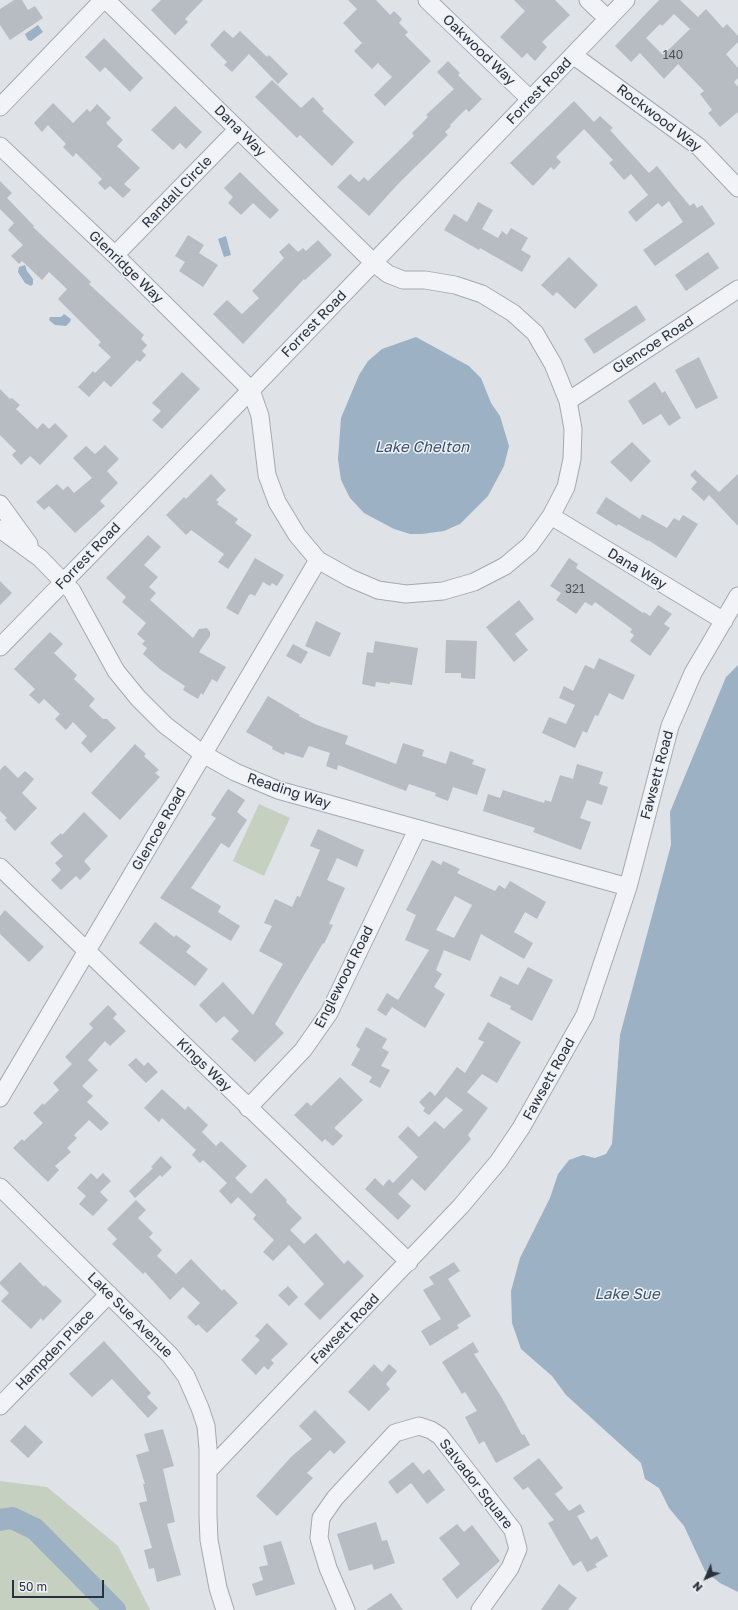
<!DOCTYPE html>
<style>
body{margin:0}
#map{position:relative;width:738px;height:1610px;overflow:hidden;background:#dfe2e7;font-family:"Golos Text",sans-serif}
canvas{display:block}
.north{position:absolute;left:686px;top:1558px;width:40px;height:40px;-webkit-text-stroke:3px #eef1f5;paint-order:stroke;rotate:225deg;font-size:11px;font-weight:700;line-height:16px;text-align:center;color:#29313c}
.north::after{content:'';display:block;margin:auto;width:14px;height:18px;background:#29313c;clip-path:polygon(50% 0,100% 100%,50% 72%,0 100%)}
.scale{position:absolute;left:12px;top:1580px;width:92px;height:18px;box-sizing:border-box;border:2px solid #29313c;border-top:0;padding-left:5px;font-size:12px;line-height:14px;white-space:nowrap;color:#29313c;-webkit-text-stroke:3px #eef1f5;paint-order:stroke}
</style>
<div id="map">
<canvas width="738" height="1610"></canvas>
<div class="north">N</div>
<div class="scale">50 m</div>
</div>
<script>
const c = document.querySelector('canvas').getContext('2d');
c.lineJoin = 'round';
function fill(path, color) { c.fillStyle = color; c.fill(path, 'evenodd'); }
const poly = rows => new Path2D(rows.map(r => 'M' + r).join(''));
function strokePath(path, color, width, dash) { c.strokeStyle = color; c.lineWidth = width; c.lineCap = dash ? 'butt' : 'round'; c.setLineDash(dash || []); c.stroke(path); }
function label(font, color, halo, rows, align = 'center') {
  c.font = font + ' "Golos Text",sans-serif'; c.lineWidth = 3; c.setLineDash([]); c.textBaseline = 'middle'; c.strokeStyle = halo; c.fillStyle = color; for (const [text, x, y, turn = 0] of rows) {
    c.save(); c.translate(x, y); c.rotate((+turn || 0) * Math.PI / 180); c.textAlign = isNaN(turn) ? turn : align; if (halo) c.strokeText(text, 0, 0); c.fillText(text, 0, 0); c.restore();
  }
}
fill(poly([
 [259,804,290,818,264,876,233,861],
 [0,1481,47,1487,118,1546,150,1610,0,1610]
]), '#c5d0c1');
fill(poly([
 [38,25,43,32,31,41,28,40,25,34],
 [226,236,231,255,224,257,218,239],
 [25,265,27,271,33,279,33,284,31,286,25,283,18,272,19,267],
 [64,314,71,319,70,322,66,326,55,325,49,320,50,317,61,317],
 [416,337,469,366,481,378,491,403,500,416,509,446,504,466,488,496,460,524,444,531,422,534,410,534,394,529,364,513,350,498,341,480,338,459,341,418,359,375,368,361,382,349],
 [738,665,738,1592,720,1583,705,1571,684,1526,669,1508,659,1488,645,1479,641,1463,566,1395,552,1376,521,1349,512,1323,511,1291,520,1258,550,1198,558,1174,569,1160,583,1155,595,1158,606,1154,612,1144,620,1035,671,845,670,812,726,677]
]), '#9db1c4');
strokePath(poly([
 [0,1520,12,1518,35,1529,115,1610]
]), '#9db1c4', 22);
fill(poly([
 [14,0,22,0,28,10,35,6,43,18,10,40,0,25,0,9],
 [161,0,203,0,185,19,188,22,175,35,151,10],
 [348,0,376,0,390,15,394,11,402,19,399,23,408,32,405,35,431,61,385,106,374,95,392,77,378,63,372,69,354,51,362,43,343,23,357,9],
 [514,0,555,0,570,15,542,42,547,47,535,61,527,53,522,58,500,37,525,11],
 [659,0,680,0,698,17,706,9,723,28,727,24,738,36,738,42,726,54,738,68,738,78,734,82,738,87,738,112,720,127,708,113,712,110,700,94,704,91,678,64,664,79,640,53,631,62,615,46],
 [674,14,690,29,663,55,646,38,660,24,662,26],
 [224,30,233,38,240,31,267,57,269,55,288,74,278,84,249,54,232,72,224,65,227,62,210,45],
 [104,38,143,78,130,92,105,67,100,72,85,57],
 [448,61,460,73,458,75,482,99,469,112,466,109,450,125,451,126,445,132,448,135,399,183,369,216,337,187,350,174,359,182,364,177,368,181,414,136,412,133,428,117,426,115,454,89,437,72],
 [272,80,301,108,313,97,324,109,322,111,354,142,332,166,300,135,297,138,255,97],
 [574,101,594,122,600,116,613,128,610,130,649,173,657,166,690,206,694,203,697,208,702,205,715,224,655,266,643,250,683,222,669,201,662,207,658,203,636,222,628,212,648,195,631,174,624,180,609,163,613,160,584,129,556,157,561,162,554,170,551,167,533,186,510,163],
 [53,103,73,123,87,109,90,112,97,104,111,118,106,123,123,140,117,146,140,168,124,184,131,190,123,198,110,186,105,190,98,183,102,179,76,153,73,157,63,147,66,144,48,125,42,132,34,123],
 [175,106,202,132,186,149,180,143,173,150,151,130],
 [240,172,279,210,270,219,253,203,241,215,228,203,233,197,224,188],
 [0,181,12,193,7,198,34,226,33,227,91,282,89,284,144,335,141,339,147,345,142,351,146,355,140,362,137,360,111,387,104,381,89,397,78,387,93,371,95,373,111,357,98,345,101,342,58,299,67,289,49,272,42,280,22,261,19,264,11,256,23,245,8,230,14,223,0,209],
 [478,202,493,210,482,229,498,238,502,231,507,235,511,228,528,238,521,250,531,256,522,272,480,248,479,250,444,230,454,214,467,222],
 [188,235,204,245,199,253,218,265,203,287,179,271,185,262,175,256],
 [318,240,332,255,305,280,304,279,243,344,213,314,227,300,242,314,259,298,252,291,284,258,279,252,289,243,298,252,303,248,306,251],
 [708,252,719,268,686,291,675,275],
 [569,257,598,285,575,309,557,292,553,296,541,285],
 [636,305,646,320,594,354,584,339],
 [699,357,718,398,696,409,675,370],
 [182,372,200,389,162,429,152,420,161,411,152,403],
 [655,382,662,393,665,391,681,418,669,426,661,414,643,425,628,401],
 [0,389,10,399,12,398,20,405,16,409,37,429,43,423,49,429,55,423,68,436,40,465,30,456,21,465,12,455,16,451,0,435],
 [632,442,651,461,631,482,610,462],
 [105,445,119,459,107,471,118,483,100,501,105,506,75,533,49,506,44,510,36,502,57,484,63,490,68,486,74,493,92,478,73,458,86,446,95,454],
 [695,470,719,492,738,474,738,526,709,495,704,501,691,489,697,482,690,475],
 [211,474,226,490,216,500,219,502,217,504,238,519,235,523,252,535,228,569,218,562,224,554,191,530,186,535,166,515,184,497,186,499],
 [606,497,640,519,642,514,667,528,674,518,679,521,683,515,698,524,676,558,648,540,648,541,618,524,617,526,596,513],
 [148,535,161,547,144,565,158,577,149,587,156,593,150,600,193,638,199,629,207,628,210,632,210,636,199,652,226,667,217,682,212,679,203,695,201,693,198,699,183,690,185,686,161,670,143,654,147,648,142,644,145,641,137,634,146,623,122,602,126,597,106,578],
 [255,558,284,575,277,586,272,583,270,586,263,582,255,596,251,594,249,595,238,615,226,608],
 [569,558,578,564,576,568,643,613,644,612,650,616,658,605,672,614,664,624,670,628,650,656,630,641,634,635,630,632,632,629,595,602,592,606,585,602,576,614,556,600,561,593,550,586],
 [0,581,12,593,0,605],
 [519,600,534,619,515,634,528,650,514,662,486,627],
 [316,621,341,633,330,657,305,646],
 [50,632,63,644,54,653,77,675,74,679,95,699,89,706,103,719,107,719,116,728,91,753,81,743,87,736,73,722,66,730,55,719,60,714,44,699,39,704,29,695,35,689,14,669],
 [446,640,477,641,475,679,461,678,461,673,445,673],
 [375,641,418,648,412,685,390,682,390,684,376,682,375,687,362,684,367,652,373,653],
 [293,644,308,652,301,664,286,656],
 [599,658,635,675,623,700,609,693,598,716,595,715,587,733,583,731,575,748,542,733,549,717,566,724,575,705,559,698,564,686,573,691,585,665,594,669],
 [268,696,300,715,299,716,317,725,348,736,345,744,396,764,403,743,424,750,422,756,446,764,450,751,474,760,472,764,486,769,477,795,453,787,448,801,435,796,436,793,409,784,406,791,338,765,337,770,326,766,330,753,309,746,303,758,285,752,284,755,272,749,273,747,246,732],
 [135,744,146,754,144,756,159,770,155,773,160,777,120,820,91,793],
 [577,764,603,772,599,784,608,787,602,805,587,800,580,818,591,822,581,850,533,832,535,828,483,811,488,794,500,798,503,790,544,803,545,800,551,802,560,775,573,779],
 [5,765,18,778,25,771,34,779,22,793,37,808,15,831,5,820,7,818,0,811,0,770],
 [228,789,245,800,237,812,247,820,229,848,221,843,191,888,221,906,218,912,240,926,231,941,160,898,216,818,211,815],
 [84,812,108,836,84,861,91,869,80,880,76,876,61,890,51,880,61,870,55,863,63,856,50,843,61,833,62,835],
 [318,829,364,850,357,867,337,858,327,880,345,888,329,924,333,925,324,944,323,943,275,1024,284,1033,255,1062,231,1039,239,1031,224,1016,216,1023,199,1005,223,982,253,1015,283,964,259,951,272,926,264,923,275,899,292,907,297,896,300,897,320,850,310,846],
 [432,860,441,865,443,861,460,869,457,873,495,891,499,885,505,889,510,881,546,902,537,919,525,912,514,932,533,943,524,959,481,934,470,961,444,950,436,970,442,974,434,987,445,994,425,1028,392,1007,386,1016,377,1010,387,993,398,1000,429,950,405,940,416,915,406,910],
 [455,896,472,905,454,938,436,930],
 [5,910,44,947,29,962,0,934,0,916],
 [155,922,174,937,176,935,191,946,186,952,208,969,195,986,139,943],
 [528,967,553,980,532,1021,510,1009,511,1006,490,996,500,976,518,985],
 [108,1005,117,1014,113,1018,126,1031,110,1046,105,1041,88,1060,98,1070,82,1086,93,1096,87,1102,109,1123,101,1131,89,1120,74,1135,77,1138,67,1148,71,1152,55,1166,59,1170,48,1182,13,1148,22,1139,24,1141,43,1123,33,1113,43,1103,44,1105,59,1090,53,1083,72,1064,65,1057,93,1028,89,1024],
 [488,1022,521,1042,497,1083,482,1074,467,1092,488,1108,468,1135,471,1139,425,1191,412,1179,398,1194,411,1206,398,1220,365,1189,375,1178,383,1186,389,1179,393,1183,418,1157,398,1137,408,1126,419,1137,435,1121,444,1129,463,1110,446,1097,429,1115,423,1111,425,1108,419,1102,430,1091,435,1096,457,1067,465,1073,484,1042,478,1039],
 [366,1027,387,1039,382,1048,389,1052,381,1066,390,1070,380,1088,369,1082,372,1077,351,1065,360,1049,356,1046],
 [136,1058,144,1066,148,1062,158,1072,146,1083,128,1065],
 [340,1077,363,1100,334,1128,343,1136,333,1146,325,1139,322,1142,294,1115,307,1102,311,1106],
 [162,1089,185,1110,188,1106,208,1125,202,1132,216,1146,221,1141,247,1166,235,1178,251,1194,266,1178,287,1200,286,1202,302,1218,290,1230,304,1244,316,1233,344,1264,348,1260,364,1276,320,1320,304,1304,324,1284,289,1245,273,1261,263,1252,274,1240,253,1219,256,1215,238,1197,231,1204,219,1191,227,1183,203,1160,200,1163,192,1155,196,1150,162,1118,159,1122,144,1108],
 [161,1156,172,1167,162,1177,160,1175,135,1198,129,1191,153,1168,151,1167],
 [91,1173,97,1179,103,1173,111,1181,100,1192,108,1200,93,1216,79,1204,86,1196,77,1188],
 [136,1200,146,1210,138,1218,153,1233,149,1237,162,1250,157,1256,176,1274,191,1259,222,1291,224,1289,238,1303,207,1333,198,1324,196,1326,187,1317,200,1303,183,1287,170,1300,145,1272,143,1274,112,1244,117,1239,107,1229],
 [20,1262,44,1287,45,1285,62,1301,43,1321,41,1318,31,1329,1,1301,9,1293,0,1284,0,1282],
 [454,1262,460,1271,448,1279,471,1316,457,1325,459,1328,430,1346,421,1331,441,1319,423,1290,434,1284,429,1277],
 [288,1286,298,1297,289,1306,278,1295],
 [267,1323,288,1344,271,1360,274,1363,268,1370,264,1366,256,1375,241,1360,260,1340,255,1336],
 [104,1341,151,1393,147,1397,158,1408,148,1418,112,1379,92,1397,69,1374],
 [473,1342,479,1352,474,1354,502,1398,522,1435,524,1434,530,1445,496,1463,484,1441,479,1444,465,1417,477,1411,465,1392,462,1394,442,1362],
 [374,1364,382,1372,389,1364,397,1371,386,1384,390,1389,369,1411,348,1392],
 [315,1410,346,1442,334,1454,330,1450,307,1473,313,1478,277,1516,256,1496,291,1457,312,1439,299,1426],
 [25,1425,43,1442,28,1458,10,1441],
 [163,1429,174,1466,163,1469,175,1522,167,1524,181,1575,157,1582,154,1568,149,1569,144,1550,152,1548,139,1503,147,1501,143,1484,145,1484,136,1455,149,1451,144,1434],
 [539,1458,563,1488,555,1494,569,1511,580,1504,585,1512,577,1516,591,1540,597,1536,608,1556,595,1564,597,1567,587,1572,581,1561,573,1566,548,1523,554,1520,528,1487,523,1490,513,1478],
 [413,1462,423,1474,429,1469,445,1490,427,1504,411,1483,397,1494,388,1482],
 [376,1522,382,1541,387,1540,395,1563,374,1570,372,1564,349,1571,337,1534],
 [457,1524,464,1532,472,1525,500,1561,457,1599,442,1579,460,1564,439,1538],
 [281,1541,295,1584,256,1596,252,1584,263,1580,259,1567,268,1565,263,1546],
 [559,1584,577,1598,568,1610,541,1610],
 [391,1593,403,1610,366,1610]
]), '#b7bcc3');
const minor = poly([
 [427,0,530,99],
 [588,0,608,19],
 [573,55,699,147,738,188],
 [0,107,103,0],
 [0,146,115,255,251,390,260,416,267,475,277,502,297,535,318,560,350,578,378,590,406,594,443,591,474,582,505,566,530,545,551,516,566,487,572,459,573,429,568,401,553,364,535,333,513,313,482,294,455,285,425,280,403,280,388,274,374,263,106,0],
 [115,255,238,129],
 [568,401,738,289],
 [0,504,29,544],
 [551,516,724,621],
 [0,529,40,558,72,591,116,671,138,698,165,725,203,754,235,772,278,790,628,887],
 [0,647,251,390,626,0],
 [0,867,409,1262],
 [0,1098,318,560],
 [248,1108,303,1050,329,1013,417,830],
 [0,1187,170,1355,186,1376,200,1408,206,1426,208,1448,208,1516,209,1540,218,1588,225,1610],
 [0,1406,109,1294],
 [208,1471,461,1206,498,1162,521,1128,585,1015,628,887,670,726,693,673,738,596],
 [346,1610,328,1568,319,1538,321,1518,335,1498,395,1433,419,1426,431,1430,440,1436,513,1530,518,1549,510,1568,480,1610]
]);
strokePath(minor, '#a5a9b0', 19);
strokePath(minor, '#f1f3f6', 17);
label('12px', '#4c545e', null, [
 ["140",673,55],
 ["321",575,589]
]);
label('14px', '#29313c', '#eef1f5', [
 ["Oakwood Way",479,50,44],
 ["Forrest Road",539,91,-46],
 ["Rockwood Way",659,118,37],
 ["Dana Way",240,131,45],
 ["Randall Circle",177,192,-46],
 ["Glenridge Way",126,267,44],
 ["Forrest Road",314,324,-46],
 ["Glencoe Road",653,345,-33],
 ["Forrest Road",88,556,-46],
 ["Dana Way",637,569,31],
 ["Fawsett Road",657,775,-75],
 ["Reading Way",289,791,18],
 ["Glencoe Road",159,829,-60],
 ["Englewood Road",344,977,-63],
 ["Kings Way",204,1065,44],
 ["Fawsett Road",549,1079,-61],
 ["Lake Sue Avenue",130,1315,45],
 ["Fawsett Road",345,1329,-46],
 ["Hampden Place",55,1350,-46],
 ["Salvador Square",476,1484,52]
]);
label('italic 15px', '#37516c', '#eef1f5', [
 ["Lake Chelton",422,447],
 ["Lake Sue",627,1294]
]);
</script>
